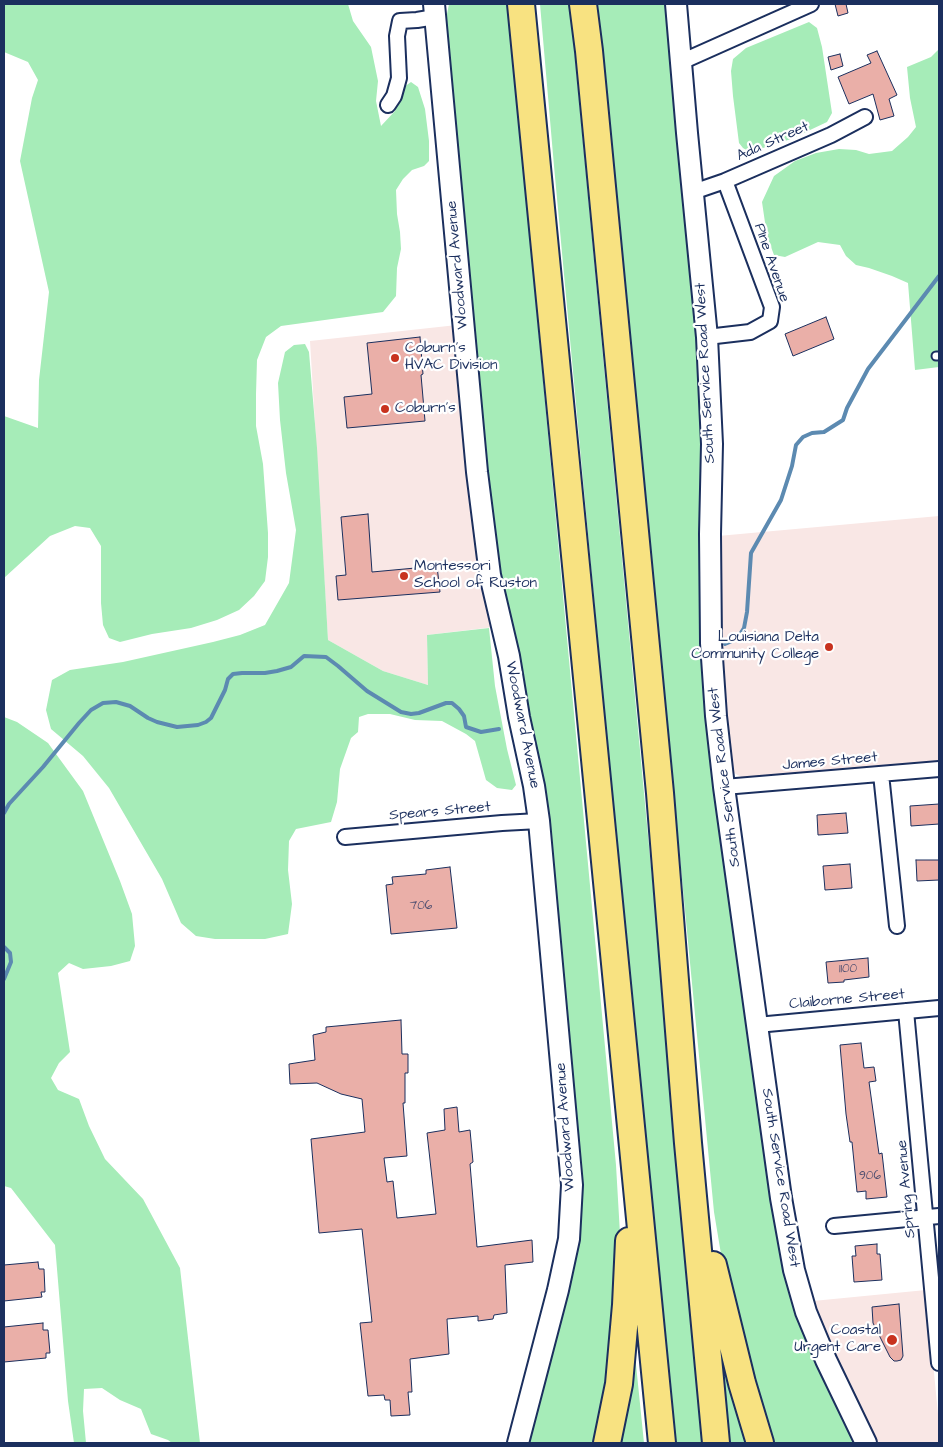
<!DOCTYPE html>
<style>
body{margin:0}
#map{position:relative;width:943px;height:1447px;overflow:hidden;background:#fff;font-family:"Architects Daughter",sans-serif}
canvas{display:block}
.frame{position:absolute;inset:0;border:5px solid #1b2f5e;pointer-events:none}
</style>
<div id="map">
<canvas width="943" height="1447"></canvas>
<div class="frame"></div>
</div>
<script>
const c = document.querySelector('canvas').getContext('2d');
c.lineJoin = 'round';
function fill(path, color) { c.fillStyle = color; c.fill(path, 'evenodd'); }
const poly = rows => new Path2D(rows.map(r => 'M' + r).join(''));
function strokePath(path, color, width, dash) { c.strokeStyle = color; c.lineWidth = width; c.lineCap = dash ? 'butt' : 'round'; c.setLineDash(dash || []); c.stroke(path); }
function label(font, color, halo, rows, align = 'center') {
  c.font = font + ' "Architects Daughter",sans-serif'; c.lineWidth = 4.5; c.setLineDash([]); c.textBaseline = 'middle'; c.strokeStyle = halo; c.fillStyle = color; for (const [text, x, y, turn = 0] of rows) {
    c.save(); c.translate(x, y); c.rotate((+turn || 0) * Math.PI / 180); c.textAlign = isNaN(turn) ? turn : align; if (halo) c.strokeText(text, 0, 0); c.fillText(text, 0, 0); c.restore();
  }
}
fill(poly([
 [457,325,494,627,427,635,428,685,383,671,328,640,310,341],
 [939,516,939,763,745,779,734,773,730,767,720,679,718,536],
 [926,1290,938,1414,939,1443,873,1443,827,1344,813,1301]
]), '#f9e7e5');
fill(poly([
 [4,4,348,4,353,21,371,47,378,81,376,101,381,126,395,111,404,87,411,82,418,87,425,109,429,141,429,161,424,166,412,170,403,179,396,190,397,214,400,232,401,249,397,268,396,296,383,312,281,326,266,337,257,360,256,394,256,426,263,464,268,533,268,557,265,581,254,596,239,610,217,620,191,628,152,634,120,642,109,638,103,625,101,603,101,546,90,528,75,526,50,536,4,578,4,416,38,428,39,380,49,292,20,161,32,98,38,80,28,62,4,52],
 [449,4,508,4,616,1165,620,1234,613,1352,598,1443,524,1443,578,1206,501,582,492,523,473,353,447,22,447,14],
 [540,4,570,4,705,1443,672,1443,554,166],
 [598,4,667,4,706,420,705,609,772,1187,858,1443,772,1443,726,1284,714,1212,666,713,651,599,605,108],
 [809,22,817,28,822,47,832,113,827,122,791,139,763,148,748,151,743,148,739,143,733,96,731,71,733,59,746,48],
 [939,49,939,367,915,370,908,283,892,276,869,268,856,265,846,256,840,245,818,242,785,257,774,255,767,236,762,202,774,176,795,161,816,153,839,149,856,150,869,154,892,151,908,137,916,127,910,98,907,67,931,57],
 [305,344,309,352,317,448,328,640,383,671,428,685,427,635,489,628,495,686,507,749,516,785,512,790,497,788,486,780,475,741,466,734,442,721,415,720,390,714,368,714,359,717,358,732,351,738,340,769,337,802,331,822,296,829,289,841,288,870,292,904,288,934,265,939,215,939,196,936,181,923,162,879,109,788,83,756,51,729,46,710,52,680,70,670,123,662,213,642,240,635,265,625,289,583,296,530,286,473,280,420,278,383,285,352,294,345],
 [4,717,17,722,48,743,83,791,120,881,132,914,135,946,130,961,111,966,83,969,69,963,58,973,70,1052,59,1063,51,1078,58,1090,79,1099,89,1126,105,1159,143,1199,180,1268,200,1443,172,1443,168,1440,151,1434,141,1409,120,1400,102,1388,84,1389,83,1411,86,1443,74,1443,68,1401,55,1245,11,1188,4,1186],
 [721,1331,756,1443,727,1443,719,1354],
 [634,1345,644,1443,615,1443]
]), '#a6ecb8');
strokePath(poly([
 [725,644,737,639,744,628,747,612,751,553,781,500,792,466,796,445,803,437,812,433,824,432,843,420,847,408,868,369,939,276],
 [4,813,9,804,43,767,79,723,91,710,103,703,116,702,130,706,148,718,157,722,177,727,198,725,206,722,211,718,225,690,228,679,233,674,242,673,265,673,277,671,291,667,304,656,326,657,338,666,367,691,401,712,411,714,419,713,446,703,452,703,459,709,464,716,466,727,481,732,499,729],
 [4,947,10,953,11,962,4,979]
]), '#5c8ab1', 4);
const building = poly([
 [835,4,846,4,848,13,838,16,835,4],
 [877,51,897,95,889,99,894,116,880,120,873,94,849,104,838,77,871,63,867,55,877,51],
 [840,54,843,66,831,70,828,57,840,54],
 [826,317,834,339,793,356,785,334,826,317],
 [420,337,423,374,421,375,425,421,347,428,344,397,372,394,367,343,420,337],
 [368,514,372,572,437,566,440,592,338,600,336,576,346,575,341,517,368,514],
 [939,804,939,824,911,826,910,806,939,804],
 [846,813,848,833,818,835,817,815,846,813],
 [916,860,939,860,939,880,917,881,916,860],
 [850,864,852,888,825,890,823,866,850,864],
 [450,867,457,928,391,934,386,885,393,884,392,877,426,874,426,870,450,867],
 [868,958,869,977,844,980,844,982,828,983,826,962,868,958],
 [401,1020,402,1054,408,1054,408,1073,405,1073,405,1103,403,1103,407,1156,384,1158,387,1182,393,1181,397,1218,436,1214,427,1133,445,1130,444,1109,457,1107,459,1132,470,1130,473,1162,470,1164,477,1247,532,1240,533,1262,505,1265,507,1313,494,1315,493,1319,478,1321,478,1316,447,1319,449,1354,410,1359,412,1392,408,1392,410,1415,391,1416,390,1400,385,1400,384,1395,368,1396,360,1323,372,1322,362,1229,319,1233,311,1139,365,1132,362,1099,341,1094,317,1083,290,1084,289,1064,315,1060,313,1035,326,1032,326,1027,401,1020],
 [861,1043,864,1068,874,1067,876,1081,869,1082,879,1154,882,1153,887,1197,866,1199,866,1191,857,1192,852,1142,850,1142,846,1114,840,1045,861,1043],
 [877,1244,877,1254,880,1254,882,1280,854,1282,852,1256,856,1256,855,1246,877,1244],
 [38,1262,39,1269,44,1269,45,1292,41,1292,42,1297,4,1301,4,1265,38,1262],
 [899,1304,903,1356,901,1360,897,1361,894,1361,890,1357,873,1323,872,1307,899,1304],
 [43,1323,43,1330,48,1330,50,1353,46,1353,46,1358,4,1362,4,1327,43,1323]
]);
fill(building, '#eaafa8');
strokePath(building, '#1b2f5e', 1);
const service = poly([
 [936,356,939,356]
]);
const minor = poly([
 [681,62,811,4],
 [388,105,394,96,399,78,397,36,400,21,417,20,435,17],
 [693,192,725,181,831,135,865,117],
 [707,337,750,332,770,321,772,307,725,181],
 [881,774,897,926],
 [724,787,939,769],
 [345,837,502,823,539,821],
 [906,1011,939,1363],
 [757,1025,939,1008],
 [834,1226,939,1216]
]);
const secondary = poly([
 [434,4,477,472,490,575,509,656,519,717,534,786,539,821,572,1185,569,1239,558,1290,518,1443],
 [676,4,687,133,707,337,712,444,710,534,711,643,716,716,724,787,781,1198,794,1270,806,1312,826,1360,866,1443]
]);
const motorway = poly([
 [521,4,662,1443],
 [583,4,589,51,660,793,688,1143,716,1443],
 [713,1265,742,1383,760,1443],
 [607,1443,619,1384,626,1305,629,1241]
]);
strokePath(service, '#1b2f5e', 11);
strokePath(minor, '#1b2f5e', 18);
strokePath(secondary, '#1b2f5e', 24);
strokePath(motorway, '#1b2f5e', 30);
strokePath(service, '#fff', 7);
strokePath(minor, '#fff', 14);
strokePath(secondary, '#fff', 20);
strokePath(motorway, '#f8e281', 26);
for (const [x, y, r, color] of [
 [395,358,5,"#c8321e"],
 [385,409,5,"#c8321e"],
 [404,576,5,"#c8321e"],
 [829,647,5,"#c8321e"],
 [892,1340,6,"#c8321e"]
]) { const dot = new Path2D(); dot.arc(x, y, r, 0, 2 * Math.PI); c.fillStyle = color; c.fill(dot); strokePath(dot, '#fff', 2); }
label('12px', '#4f4f70', null, [
 ["706",421,906],
 ["1100",848,969],
 ["906",870,1176]
]);
label('15px', '#1b2f5e', '#fff', [
 ["Ada Street",773,142,-24],
 ["PIne Avenue",771,263,71],
 ["Woodward Avenue",458,265,-95],
 ["South Service Road West",706,373,-93],
 ["Woodward Avenue",522,725,79],
 ["James Street",830,762,-5],
 ["South Service Road West",725,777,-97],
 ["Spears Street",440,812,-5],
 ["Claiborne Street",847,1000,-5],
 ["Woodward Avenue",566,1127,-94],
 ["South Service Road West",780,1178,81],
 ["Spring Avenue",907,1189,-95]
]);
label('15px', '#1b2f5e', '#fff', [
 ["Coburn's",405,349],
 ["HVAC Division",405,366],
 ["Coburn's",395,409],
 ["Montessori",414,567],
 ["School of Ruston",414,584],
 ["Louisiana Delta",819,638,"right"],
 ["Community College",819,655,"right"],
 ["Coastal",881,1331,"right"],
 ["Urgent Care",881,1348,"right"]
], 'left');
</script>
